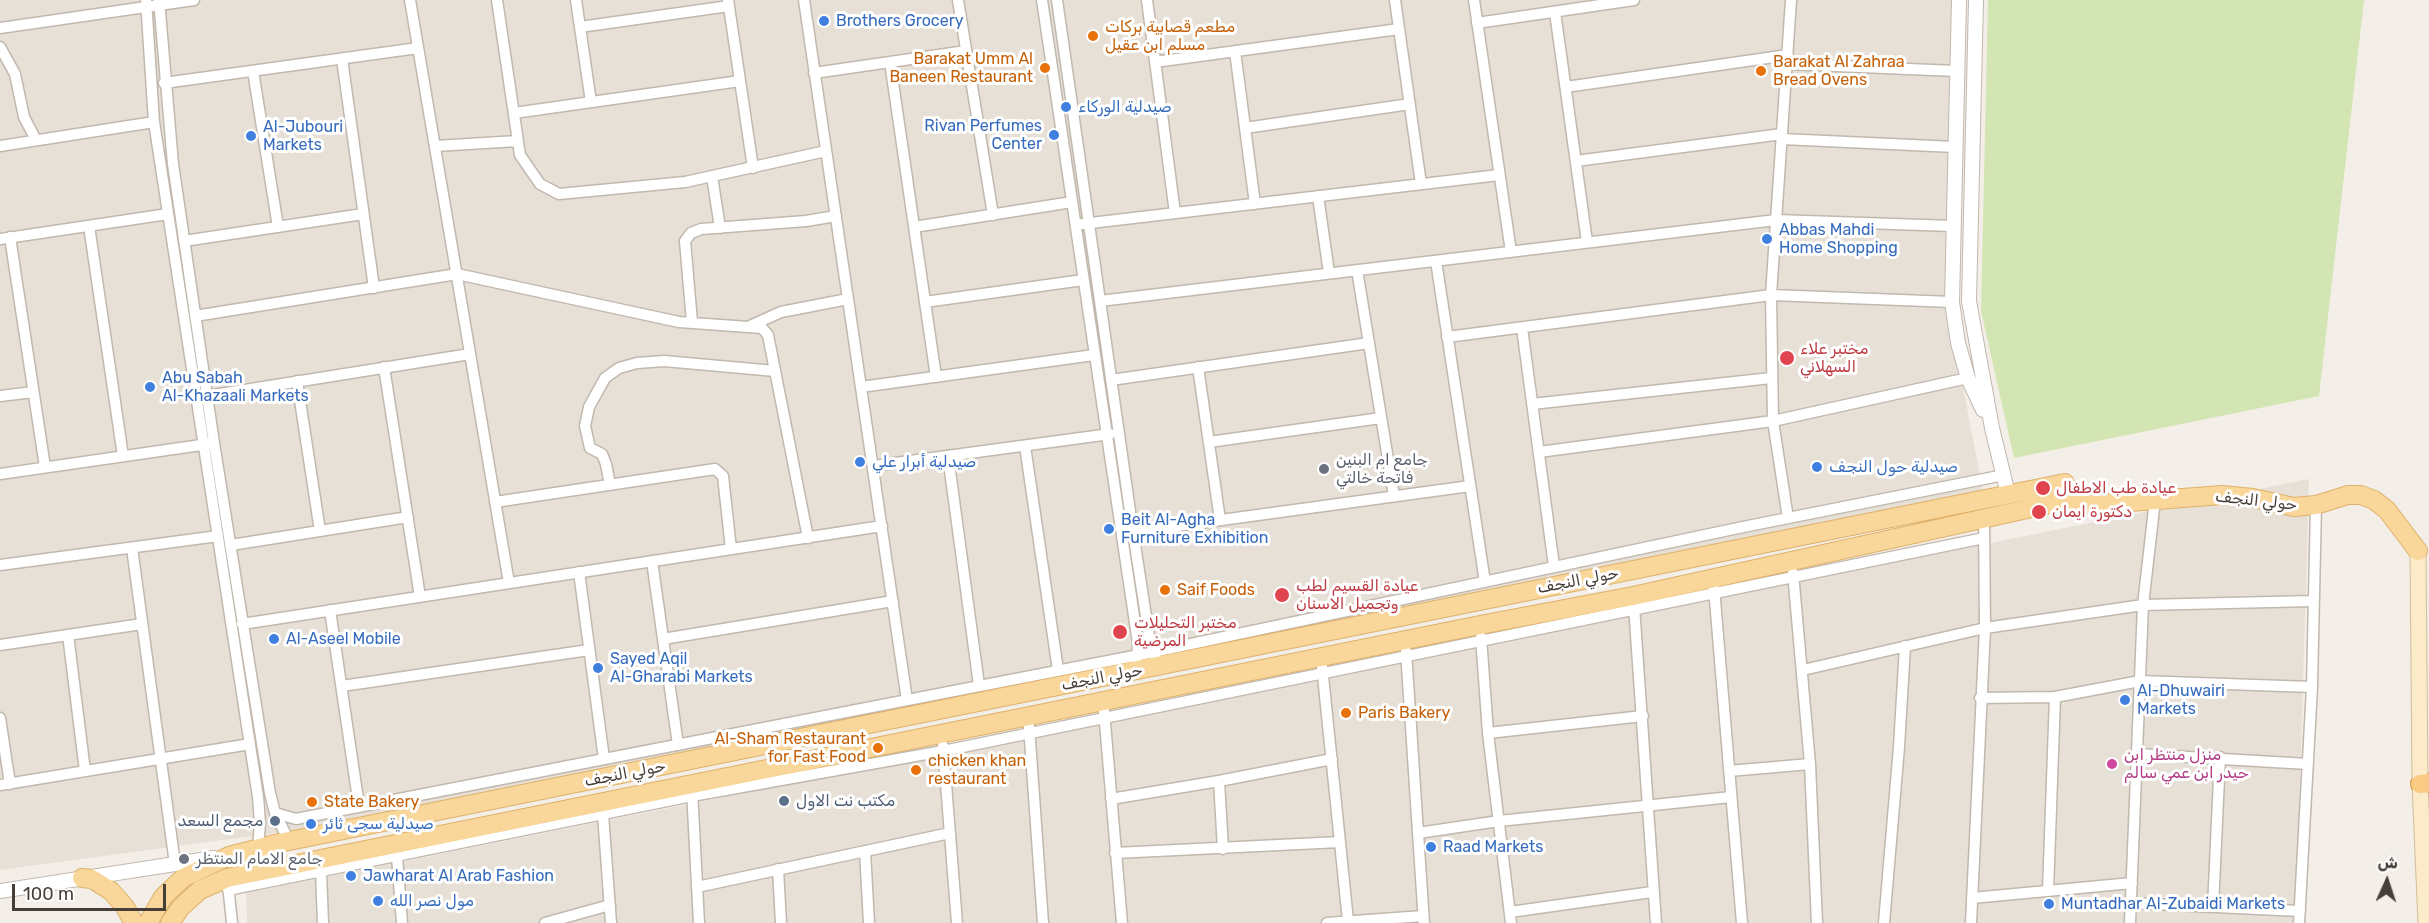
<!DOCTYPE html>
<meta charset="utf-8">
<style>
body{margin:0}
#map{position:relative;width:2429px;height:923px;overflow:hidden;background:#f3efe8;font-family:Rubik,Vazirmatn,sans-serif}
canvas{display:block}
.north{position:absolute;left:2357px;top:851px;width:60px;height:60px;-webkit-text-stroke:4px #fff;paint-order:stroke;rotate:3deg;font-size:16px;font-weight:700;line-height:24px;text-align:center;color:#463f37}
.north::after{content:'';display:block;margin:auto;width:21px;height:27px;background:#463f37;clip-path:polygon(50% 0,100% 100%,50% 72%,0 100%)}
.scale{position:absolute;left:12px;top:884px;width:154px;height:27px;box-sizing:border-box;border:3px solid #463f37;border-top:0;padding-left:8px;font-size:18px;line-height:21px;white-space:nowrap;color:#463f37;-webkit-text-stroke:4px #fff;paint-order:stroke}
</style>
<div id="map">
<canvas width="2429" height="923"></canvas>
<div class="north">ش</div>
<div class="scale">100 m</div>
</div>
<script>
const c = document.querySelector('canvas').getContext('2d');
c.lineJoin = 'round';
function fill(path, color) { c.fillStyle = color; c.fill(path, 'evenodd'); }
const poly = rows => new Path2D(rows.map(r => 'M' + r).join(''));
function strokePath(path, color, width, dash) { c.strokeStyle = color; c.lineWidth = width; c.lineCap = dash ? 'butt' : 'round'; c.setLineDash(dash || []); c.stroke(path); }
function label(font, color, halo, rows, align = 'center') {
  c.font = font + ' Rubik,Vazirmatn,sans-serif'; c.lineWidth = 6; c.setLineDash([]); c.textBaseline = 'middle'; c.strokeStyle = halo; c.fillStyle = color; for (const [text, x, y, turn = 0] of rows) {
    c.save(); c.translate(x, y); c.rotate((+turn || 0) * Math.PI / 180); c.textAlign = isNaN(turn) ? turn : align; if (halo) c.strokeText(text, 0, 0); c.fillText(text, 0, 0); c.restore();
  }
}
fill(poly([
 [0,0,1955,0,1948,310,1983,491,289,831,0,870],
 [2309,479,2296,923,247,923,246,893]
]), '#e7e0d6');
fill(poly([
 [1988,0,2364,0,2319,396,2014,458,1981,311]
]), '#d3e5b2');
const minor = poly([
 [146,0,154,122,258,797,260,823,258,849],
 [159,0,173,164,214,443,270,793,275,813,289,841],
 [410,0,509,583],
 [497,0,520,155,540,184,559,194,685,182,826,151],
 [576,0,591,102],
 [728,0,753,168],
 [804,0,907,700],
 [958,0,993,215],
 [1042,0,1138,643,1137,661],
 [1057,0,1133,532,1150,642,1155,656],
 [1147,0,1175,213],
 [1395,0,1421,184],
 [1474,0,1511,252],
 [1555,12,1587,242],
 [1477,23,1634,0],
 [580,27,729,6],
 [0,28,194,0],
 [0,47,15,74,24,117,36,140],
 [1235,51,1255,204],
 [342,59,374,288],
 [890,62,936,377],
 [1155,62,1399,29],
 [1787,64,1957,71],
 [253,71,278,227],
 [814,73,966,51],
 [164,83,418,48],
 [1566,87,1788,55],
 [514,113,740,81],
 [1245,128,1410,104],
 [1782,139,1955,147],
 [0,146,154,122],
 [435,146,518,141],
 [1576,161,1782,134],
 [712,176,720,228],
 [1318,196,1329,273],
 [1082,224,1499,175],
 [89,226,123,456],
 [914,227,1072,202],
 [10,237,45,467],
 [0,239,168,214],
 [184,241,363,214],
 [1436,261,1485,582],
 [1357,270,1394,496],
 [1100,301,1776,220,1952,226],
 [925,302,1083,280],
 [195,316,457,274,679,322,762,328,768,335,808,538],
 [692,322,685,241,691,233,701,229,806,221,836,216],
 [752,325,781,312,848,299],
 [1522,328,1554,566],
 [1447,337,1771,295,1952,302],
 [384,367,420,597],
 [1198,367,1220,520],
 [1111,380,1369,343],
 [297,381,320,531],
 [861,387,1094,355],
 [0,396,33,392],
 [207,396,470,354],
 [1532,404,1771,378],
 [1209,442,1381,418],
 [1025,446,1058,670],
 [1539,452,1773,421,1968,378],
 [948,456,979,685],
 [873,466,1110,434],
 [0,474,208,444],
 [610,485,606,464,602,454,590,448,585,426,589,407,605,378,619,368,637,363,664,361,775,371],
 [495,502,715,469,723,476,731,549],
 [1788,518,1773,421,1771,295,1791,0],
 [1126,533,1470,486],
 [231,545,408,517],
 [132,548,175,864],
 [652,561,678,745],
 [0,565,218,536],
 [579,572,604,759],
 [1793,573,1810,764,1817,923],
 [1714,588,1742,923],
 [1634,606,1656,923],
 [330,610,359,806],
 [242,624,882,526],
 [68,635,85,771],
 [1481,637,1488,733,1511,923],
 [663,639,893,601],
 [0,645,142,624],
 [1406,651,1424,923],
 [1322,666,1348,921],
 [1803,670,1985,628,2143,605,2313,601],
 [342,686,589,650],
 [1980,698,2055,697,2140,681,2312,687],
 [1104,711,1122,923],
 [0,718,10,784],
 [1029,726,1043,923],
 [1488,733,1643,716],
 [943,746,957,923],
 [2137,754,2308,764],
 [1729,771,1810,764],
 [0,785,250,744],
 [692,790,699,923],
 [1111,799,1219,781],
 [275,813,296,819,1139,655,1743,527,2004,475],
 [603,814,611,923],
 [1418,833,1499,821,1731,797],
 [1223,849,1219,781,1332,759],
 [865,851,869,923],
 [1115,853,1340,842],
 [397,856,402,923],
 [778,869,781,923],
 [321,871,323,923],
 [228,884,232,923],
 [697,887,950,833],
 [228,890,692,796,943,751,1984,538],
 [2048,891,2055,697],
 [1972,898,2132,883],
 [2131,903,2300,911],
 [2213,907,2220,757],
 [1510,912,1652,892],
 [545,923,610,905],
 [1327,923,1423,916],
 [1884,923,1899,747,1905,646],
 [1971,923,1985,628,1984,517],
 [2130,923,2143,605,2155,500],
 [2299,923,2312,687,2316,505]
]);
const tertiary = poly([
 [1959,0,1952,302,1958,343,1968,378,1983,410],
 [1976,0,1969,301,1992,428,2008,494],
 [0,891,214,858]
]);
const secondary = poly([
 [2418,551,2420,784,2426,923]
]);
const primary = poly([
 [82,878,92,879,111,891,125,907,134,923],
 [148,923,163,897,183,878,229,856,279,843,2065,483,2068,500,2090,505,2222,495,2253,498,2294,507,2316,505,2348,495,2361,495,2374,500,2387,510,2418,551],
 [170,923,181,907,200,890,227,878,1480,625,1633,596,2068,500]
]);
const trunk = poly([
 [2420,784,2429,783]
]);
strokePath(minor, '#c1b8ae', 13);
strokePath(tertiary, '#c1b8ae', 16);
strokePath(secondary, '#d1bd99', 17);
strokePath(primary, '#deb16b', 20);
strokePath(trunk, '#d6913f', 20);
strokePath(minor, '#fff', 10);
strokePath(tertiary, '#fff', 14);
strokePath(secondary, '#fcebc9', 15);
strokePath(primary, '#f9d69a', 18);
strokePath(trunk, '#f8ca84', 18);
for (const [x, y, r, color] of [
 [824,21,6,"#3f7fe0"],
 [1093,36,6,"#e8710a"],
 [1045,68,6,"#e8710a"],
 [1761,71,6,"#e8710a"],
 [1066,107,6,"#3f7fe0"],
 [1054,135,6,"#3f7fe0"],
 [251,136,6,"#3f7fe0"],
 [1767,239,6,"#3f7fe0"],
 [1787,358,8,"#e0444e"],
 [150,387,6,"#3f7fe0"],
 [860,462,6,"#3f7fe0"],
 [1817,467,6,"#3f7fe0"],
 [1324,469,6,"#6b7280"],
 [2043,488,8,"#e0444e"],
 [2039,512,8,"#e0444e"],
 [1109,529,6,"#3f7fe0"],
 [1165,590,6,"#e8710a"],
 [1282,595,8,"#e0444e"],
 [1120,632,8,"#e0444e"],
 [274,639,6,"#3f7fe0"],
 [598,668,6,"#3f7fe0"],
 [2125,700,6,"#3f7fe0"],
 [1346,713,6,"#e8710a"],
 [878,748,6,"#e8710a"],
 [2112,764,6,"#d1479c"],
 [916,770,6,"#e8710a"],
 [784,801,6,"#5c6f8a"],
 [312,802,6,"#e8710a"],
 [275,821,6,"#5c6f8a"],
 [311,824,6,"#3f7fe0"],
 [1431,847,6,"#3f7fe0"],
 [184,859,6,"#6b7280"],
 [351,876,6,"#3f7fe0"],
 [378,901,6,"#3f7fe0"],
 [2049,904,6,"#3f7fe0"]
]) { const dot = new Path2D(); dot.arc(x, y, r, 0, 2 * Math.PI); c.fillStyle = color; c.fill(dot); strokePath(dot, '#fff', 2); }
label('16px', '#366cbe', '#fff', [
 ["Brothers Grocery",836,21],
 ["صيدلية الوركاء",1078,107],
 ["Rivan Perfumes",1042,126,"right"],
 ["Center",1042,144,"right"],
 ["Al-Jubouri",263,127],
 ["Markets",263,145],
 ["Abbas Mahdi",1779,230],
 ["Home Shopping",1779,248],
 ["Abu Sabah",162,378],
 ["Al-Khazaali Markets",162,396],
 ["صيدلية أبرار علي",872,462],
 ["صيدلية حول النجف",1829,467],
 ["Beit Al-Agha",1121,520],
 ["Furniture Exhibition",1121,538],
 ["Al-Aseel Mobile",286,639],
 ["Sayed Aqil",610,659],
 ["Al-Gharabi Markets",610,677],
 ["Al-Dhuwairi",2137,691],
 ["Markets",2137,709],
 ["صيدلية سجى ثائر",323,824],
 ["Raad Markets",1443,847],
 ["Jawharat Al Arab Fashion",363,876],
 ["مول نصر الله",390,901],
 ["Muntadhar Al-Zubaidi Markets",2061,904]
], 'left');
label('16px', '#c56008', '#fff', [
 ["مطعم قصابية بركات",1105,27],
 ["مسلم ابن عقيل",1105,45],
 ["Barakat Umm Al",1033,59,"right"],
 ["Baneen Restaurant",1033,77,"right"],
 ["Barakat Al Zahraa",1773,62],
 ["Bread Ovens",1773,80],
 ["Saif Foods",1177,590],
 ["Paris Bakery",1358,713],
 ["Al-Sham Restaurant",866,739,"right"],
 ["for Fast Food",866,757,"right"],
 ["chicken khan",928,761],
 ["restaurant",928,779],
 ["State Bakery",324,802]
], 'left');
label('16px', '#be3a42', '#fff', [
 ["مختبر علاء",1800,349],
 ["السهلاني",1800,367],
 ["عيادة طب الاطفال",2056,488],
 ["دكتورة ايمان",2052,512],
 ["عيادة القسيم لطب",1296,586],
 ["وتجميل الاسنان",1296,604],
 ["مختبر التحليلات",1134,623],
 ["المرضية",1134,641]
], 'left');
label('16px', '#5b616d', '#fff', [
 ["جامع ام البنين",1336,460],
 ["فاتحة خالتي",1336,478],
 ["جامع الامام المنتظر",196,859]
], 'left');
label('16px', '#463f37', '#fff', [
 ["حولي النجف",2256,501,6],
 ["حولي النجف",1578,581,-11],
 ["حولي النجف",1102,678,-11],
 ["حولي النجف",625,774,-11]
]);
label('16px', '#b23c85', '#fff', [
 ["منزل منتظر ابن",2124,755],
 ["حيدر ابن عمي سالم",2124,773]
], 'left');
label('16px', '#4e5e75', '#fff', [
 ["مكتب نت الاول",796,801],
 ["مجمع السعد",263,821,"right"]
], 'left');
</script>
